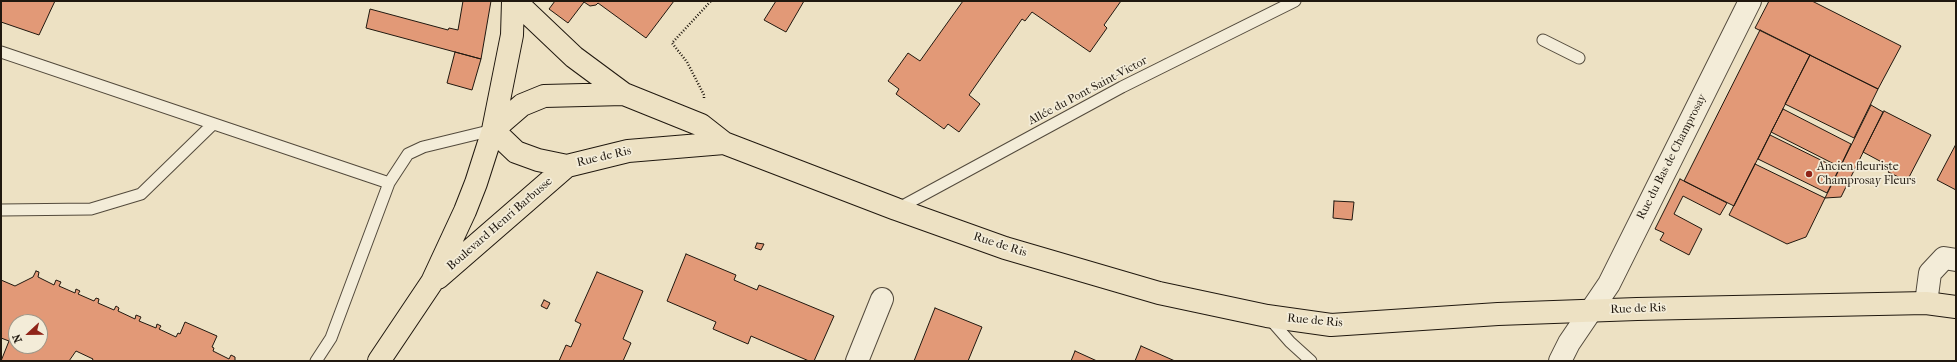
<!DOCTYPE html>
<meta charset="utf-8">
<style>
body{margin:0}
#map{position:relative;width:1957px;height:362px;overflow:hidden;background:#ede1c3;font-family:"IM FELL French Canon",serif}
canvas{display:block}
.frame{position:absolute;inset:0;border:2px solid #20180f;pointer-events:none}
.north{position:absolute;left:8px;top:314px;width:40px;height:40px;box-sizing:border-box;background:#f3ecd8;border:1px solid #9f9788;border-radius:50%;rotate:248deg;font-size:11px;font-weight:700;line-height:16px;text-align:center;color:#20180f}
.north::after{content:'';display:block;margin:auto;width:14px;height:18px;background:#8f2418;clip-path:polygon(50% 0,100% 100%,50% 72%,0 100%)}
</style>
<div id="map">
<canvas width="1957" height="362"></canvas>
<div class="frame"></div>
<div class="north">N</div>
</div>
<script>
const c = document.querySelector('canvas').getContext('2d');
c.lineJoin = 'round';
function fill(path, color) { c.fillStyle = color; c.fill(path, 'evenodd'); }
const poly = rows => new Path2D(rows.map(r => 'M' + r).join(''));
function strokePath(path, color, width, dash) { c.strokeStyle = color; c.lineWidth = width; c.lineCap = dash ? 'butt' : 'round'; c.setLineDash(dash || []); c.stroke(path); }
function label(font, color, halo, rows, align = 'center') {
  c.font = font + ' "IM FELL French Canon",serif'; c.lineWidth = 3.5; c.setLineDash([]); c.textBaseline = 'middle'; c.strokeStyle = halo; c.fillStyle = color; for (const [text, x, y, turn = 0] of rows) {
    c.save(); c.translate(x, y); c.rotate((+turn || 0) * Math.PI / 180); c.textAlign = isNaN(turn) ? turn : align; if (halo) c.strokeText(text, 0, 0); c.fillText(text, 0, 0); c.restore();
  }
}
const building = poly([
 [1,1,55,1,39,35,1,22,1,1],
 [463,1,491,1,481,59,366,28,370,9,448,30,449,28,458,30,463,1],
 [555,1,674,1,646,38,598,3,596,5,590,6,584,2,568,23,549,9,555,1],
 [776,1,804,1,786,32,764,20,776,1],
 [963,1,1121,1,1104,25,1107,28,1090,52,1032,12,1025,21,1022,19,969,95,980,104,959,132,948,124,944,129,896,94,899,89,888,81,908,53,920,61,963,1],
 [1769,1,1812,1,1901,46,1878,89,1755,28,1769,1],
 [1760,30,1810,55,1734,206,1684,181,1760,30],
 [455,52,481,59,472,90,447,83,455,52],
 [1810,55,1878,89,1854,138,1785,104,1810,55],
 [1871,105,1883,112,1841,197,1825,198,1871,105],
 [1783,109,1851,144,1840,167,1771,132,1783,109],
 [1884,111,1931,135,1907,181,1888,172,1891,167,1863,152,1884,111],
 [1770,135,1839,169,1827,193,1758,159,1770,135],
 [1956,144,1956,190,1937,180,1956,144],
 [1755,164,1825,198,1806,237,1787,244,1729,215,1755,164],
 [1680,179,1727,203,1720,215,1683,196,1674,214,1702,229,1689,255,1660,240,1664,233,1655,229,1680,179],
 [1334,201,1354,202,1352,220,1333,218,1334,201],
 [757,243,764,244,761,250,755,248,757,243],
 [686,254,736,275,734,280,757,290,759,285,834,316,814,361,809,361,751,336,748,344,713,329,716,322,667,301,686,254],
 [36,271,39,272,38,277,54,285,56,280,61,282,59,286,75,293,76,289,80,291,78,294,94,301,96,298,99,299,98,303,114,310,116,306,119,308,118,311,135,319,136,315,141,317,139,321,156,328,157,324,161,326,159,329,176,337,178,333,180,334,185,322,217,336,212,347,214,348,213,351,229,359,231,355,235,357,235,361,92,361,93,359,76,351,69,361,1,361,9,341,1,338,1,280,15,286,33,277,36,271],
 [16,322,40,322,40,346,16,346,16,322],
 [597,272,643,291,623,339,631,343,623,361,559,361,566,345,571,347,581,324,575,321,597,272],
 [544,300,550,303,547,309,541,306,544,300],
 [935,308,982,327,968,361,914,361,935,308],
 [1141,346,1175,361,1135,361,1141,346],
 [1075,351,1097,361,1071,361,1075,351]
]);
fill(building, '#e29977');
strokePath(building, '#20180f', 1);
const service = poly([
 [1543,40,1579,58],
 [1,52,389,183],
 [897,209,1122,87,1295,1],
 [1,210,91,209,141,194,213,124],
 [1269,318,1290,342,1311,361],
 [316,361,331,338,389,183,408,154,423,147,493,130]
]);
const minor = poly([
 [1926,303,1930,273,1944,258,1956,260],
 [857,361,882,299],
 [1560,361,1569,343,1609,284,1750,1]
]);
const primary = poly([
 [515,1,574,57,624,94],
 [493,130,522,105,544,96,624,94,701,125,724,143,896,209,1005,248,1159,293,1267,316,1331,325,1498,314,1637,309,1926,303,1956,307],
 [493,130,516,152,538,160,567,166,628,151,724,143],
 [438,278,567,166],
 [379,361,432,282,465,211,476,183,493,130,512,35,513,1]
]);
strokePath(service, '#534a3c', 13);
strokePath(minor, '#534a3c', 24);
strokePath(primary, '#20180f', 24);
strokePath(poly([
 [704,98,704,95,687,62,672,43,711,1]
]), '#20180f', 2.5, [1, 2]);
strokePath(service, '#f3ecd8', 11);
strokePath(minor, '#f3ecd8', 22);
strokePath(primary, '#ede1c3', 22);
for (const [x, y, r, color] of [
 [1809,174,4,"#8f2418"]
]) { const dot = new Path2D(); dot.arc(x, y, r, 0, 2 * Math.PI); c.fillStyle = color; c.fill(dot); strokePath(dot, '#f3ecd8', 1.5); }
label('12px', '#20180f', '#f3ecd8', [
 ["Allée du Pont Saint-Victor",1088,91,-28],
 ["Rue de Ris",604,157,-13],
 ["Rue du Bas de Champrosay",1672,157,-63],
 ["Boulevard Henri Barbusse",500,224,-41],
 ["Rue de Ris",1000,245,18],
 ["Rue de Ris",1638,309,-2],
 ["Rue de Ris",1315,321,5]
]);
label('12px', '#20180f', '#f3ecd8', [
 ["Ancien fleuriste",1817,167],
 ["Champrosay Fleurs",1817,181]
], 'left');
</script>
